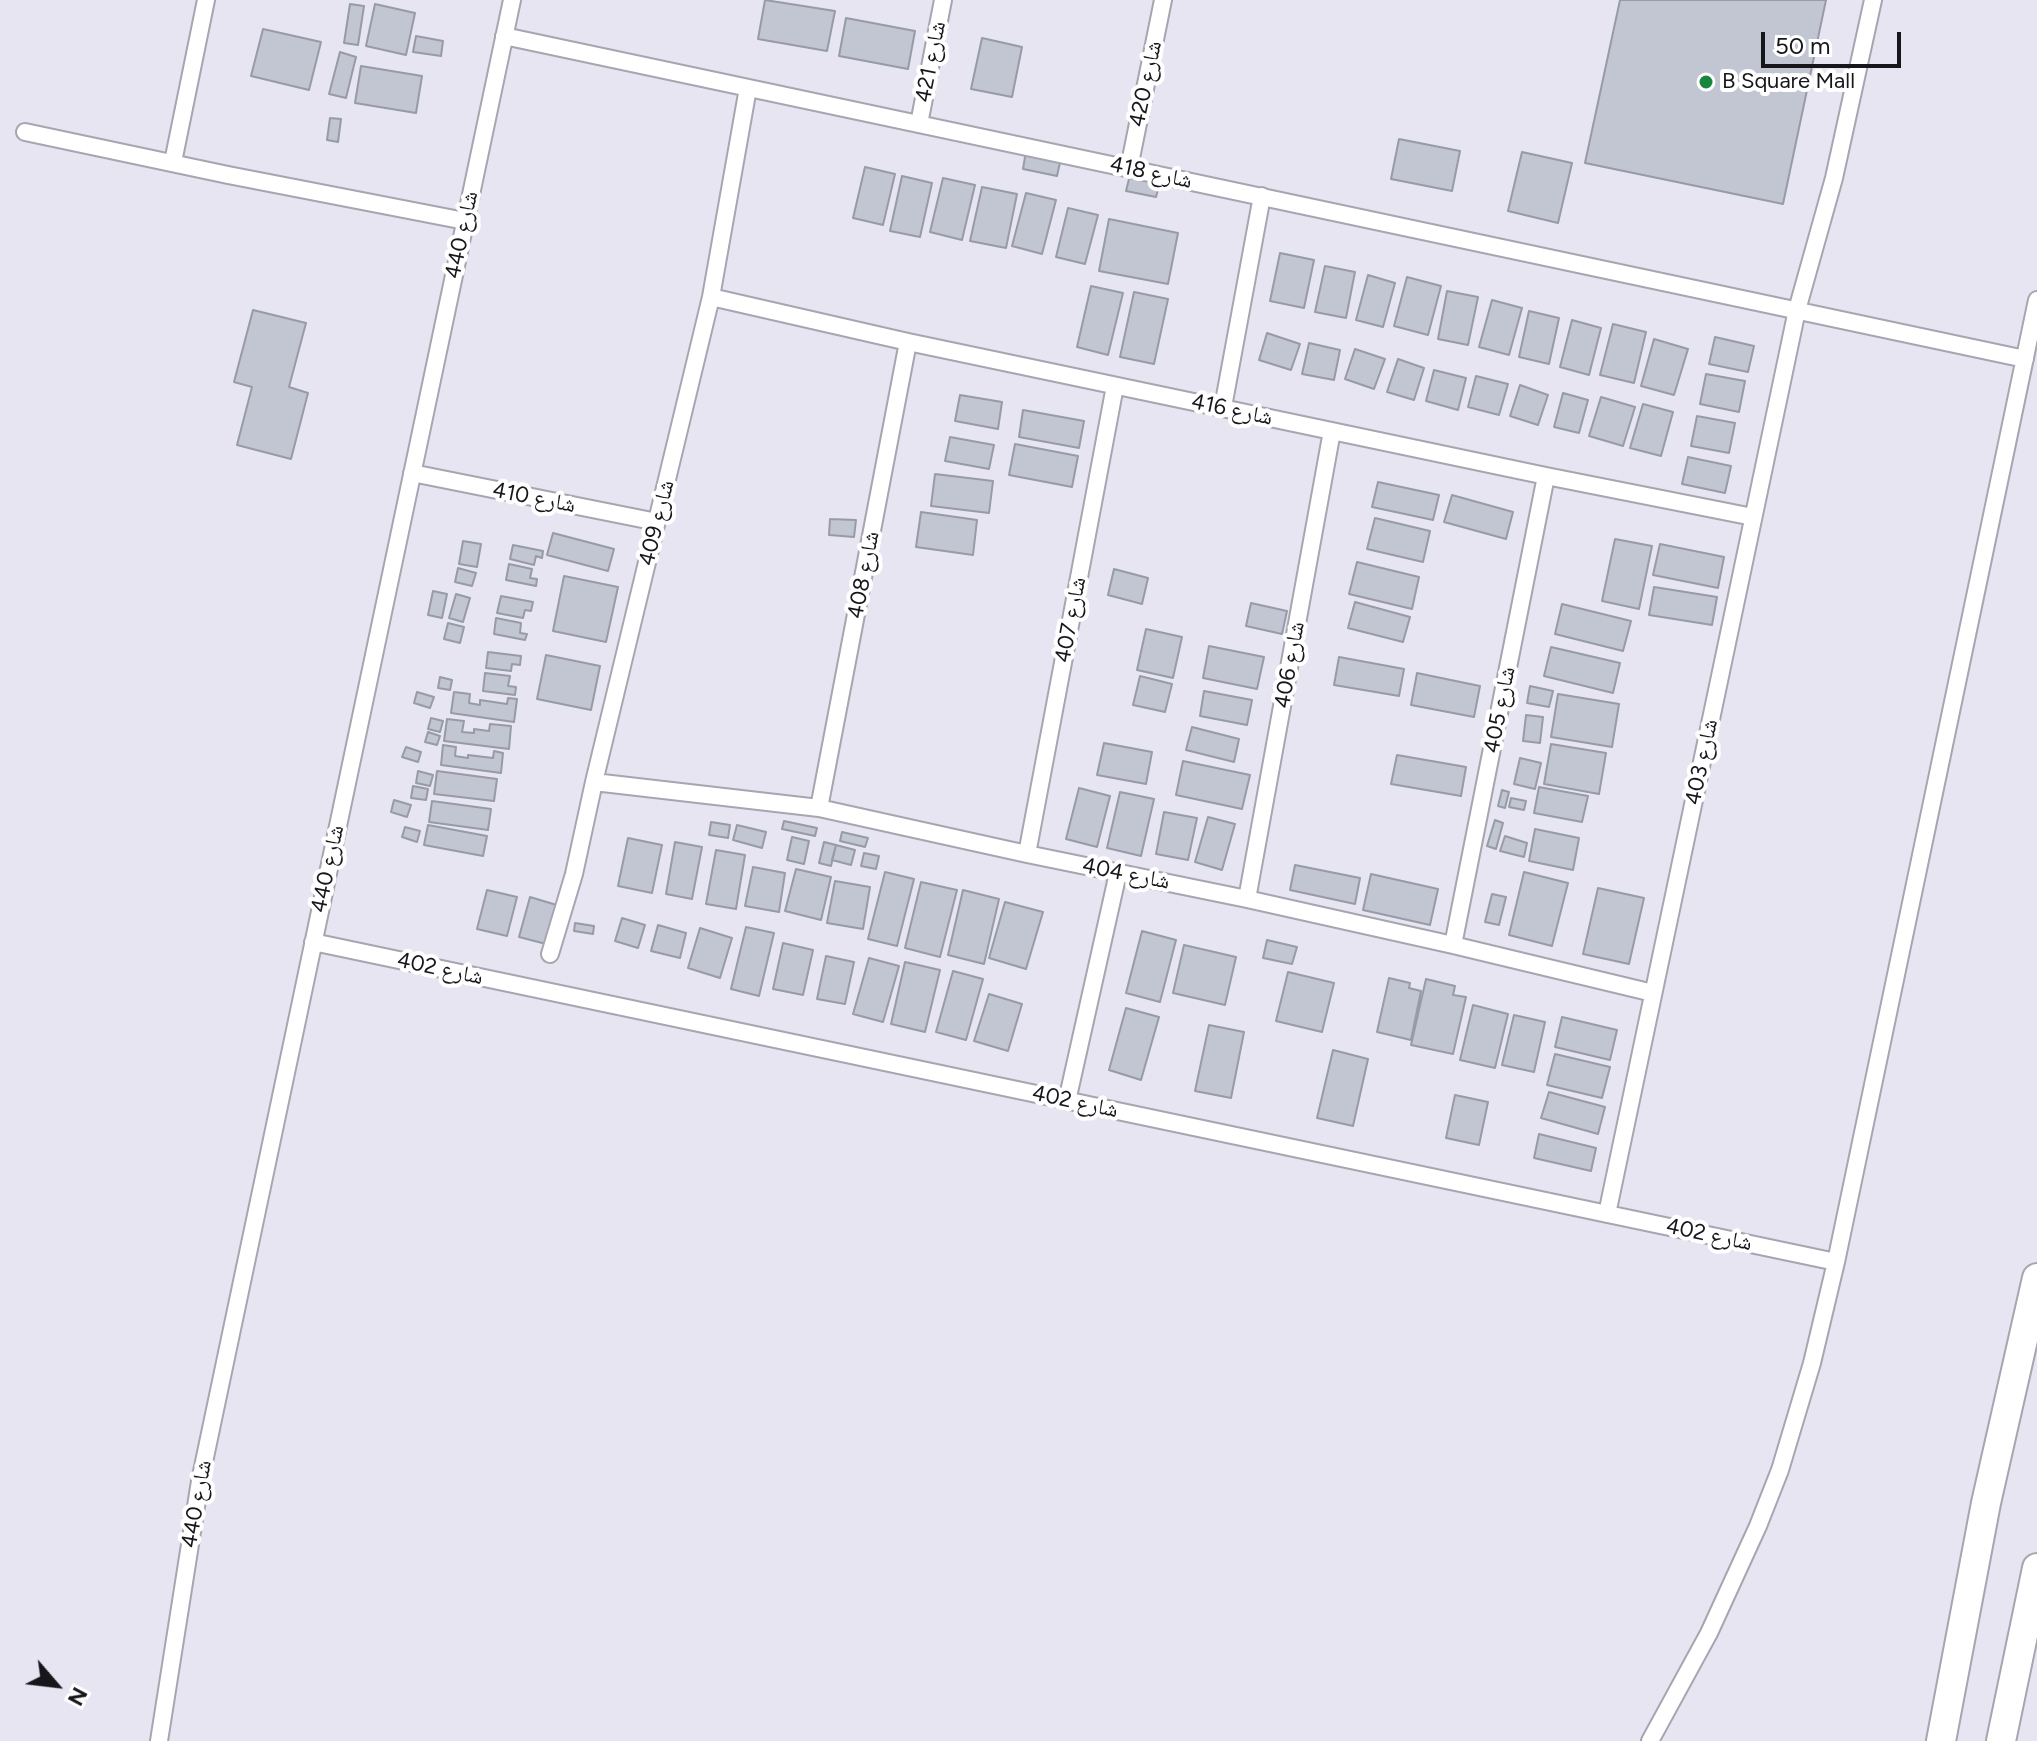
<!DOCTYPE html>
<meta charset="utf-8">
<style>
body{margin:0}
#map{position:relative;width:2037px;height:1741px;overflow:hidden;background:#e8e5f2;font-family:Figtree,sans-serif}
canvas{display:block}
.north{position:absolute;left:16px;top:1645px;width:80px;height:80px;-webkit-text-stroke:6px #fff;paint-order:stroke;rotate:118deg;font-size:22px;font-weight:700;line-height:32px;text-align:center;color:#17161a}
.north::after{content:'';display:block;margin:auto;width:28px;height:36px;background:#17161a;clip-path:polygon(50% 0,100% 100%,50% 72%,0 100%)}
.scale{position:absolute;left:1761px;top:32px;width:140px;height:36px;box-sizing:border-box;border:4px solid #17161a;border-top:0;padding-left:10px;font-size:24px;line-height:28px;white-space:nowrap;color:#17161a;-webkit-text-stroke:6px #fff;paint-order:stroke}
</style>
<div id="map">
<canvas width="2037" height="1741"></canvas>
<div class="north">N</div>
<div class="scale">50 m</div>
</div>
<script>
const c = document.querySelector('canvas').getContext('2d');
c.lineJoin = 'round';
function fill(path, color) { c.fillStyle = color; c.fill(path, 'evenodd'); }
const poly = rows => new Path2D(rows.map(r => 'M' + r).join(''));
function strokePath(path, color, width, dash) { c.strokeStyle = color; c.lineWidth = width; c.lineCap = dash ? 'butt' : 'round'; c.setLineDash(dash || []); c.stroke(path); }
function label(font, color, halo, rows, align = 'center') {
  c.font = font + ' Figtree,"Noto Naskh Arabic",sans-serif'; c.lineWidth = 8; c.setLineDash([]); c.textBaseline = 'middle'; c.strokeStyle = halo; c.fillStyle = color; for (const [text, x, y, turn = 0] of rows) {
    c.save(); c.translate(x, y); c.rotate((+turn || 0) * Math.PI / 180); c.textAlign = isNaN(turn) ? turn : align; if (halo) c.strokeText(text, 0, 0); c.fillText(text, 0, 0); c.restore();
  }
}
const building = poly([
 [765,0,835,11,827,51,758,39,765,0],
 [1620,0,1826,0,1783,204,1585,163,1620,0],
 [350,4,364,6,358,45,344,43,350,4],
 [375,4,415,13,406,55,366,46,375,4],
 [846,18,915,31,908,69,839,56,846,18],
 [263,29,321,42,309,90,251,76,263,29],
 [416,36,443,41,441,56,413,52,416,36],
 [982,38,1022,47,1012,97,971,89,982,38],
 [340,52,356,57,346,98,329,94,340,52],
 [361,66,422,76,416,113,355,103,361,66],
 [330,118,341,119,338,142,327,140,330,118],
 [1399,139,1460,151,1452,191,1391,179,1399,139],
 [1026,151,1061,158,1057,176,1023,169,1026,151],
 [1522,152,1572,163,1558,223,1508,211,1522,152],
 [865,167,895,174,883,225,853,218,865,167],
 [1130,175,1160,182,1156,197,1126,191,1130,175],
 [902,176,932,183,920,237,890,231,902,176],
 [943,178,975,185,962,240,930,232,943,178],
 [982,187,1017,194,1006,248,970,241,982,187],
 [1026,193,1056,200,1042,254,1012,246,1026,193],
 [1068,208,1098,215,1085,264,1056,257,1068,208],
 [1109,219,1178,233,1168,284,1099,271,1109,219],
 [1280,253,1314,260,1304,308,1270,301,1280,253],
 [1325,266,1355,272,1346,318,1315,312,1325,266],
 [1368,275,1395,283,1383,327,1356,320,1368,275],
 [1407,277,1441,286,1428,335,1394,326,1407,277],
 [1091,286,1123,293,1108,355,1077,347,1091,286],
 [1447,291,1478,297,1468,345,1438,339,1447,291],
 [1134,292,1168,299,1154,364,1120,357,1134,292],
 [1492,300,1522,308,1509,355,1479,347,1492,300],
 [253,310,306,323,289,387,308,393,291,459,237,445,252,387,234,382,253,310],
 [1529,311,1559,318,1549,364,1519,357,1529,311],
 [1572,320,1601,328,1589,375,1560,367,1572,320],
 [1613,324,1646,332,1634,383,1600,375,1613,324],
 [1267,333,1300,344,1291,370,1259,360,1267,333],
 [1715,337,1754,346,1748,372,1709,364,1715,337],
 [1654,339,1688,349,1674,395,1641,386,1654,339],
 [1309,343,1340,350,1334,380,1302,374,1309,343],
 [1355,349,1385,359,1374,389,1345,379,1355,349],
 [1398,359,1424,368,1414,400,1387,392,1398,359],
 [1434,370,1466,378,1458,410,1426,401,1434,370],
 [1706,374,1745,381,1739,412,1700,404,1706,374],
 [1476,376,1508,384,1499,415,1468,407,1476,376],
 [1520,385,1548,395,1538,425,1510,416,1520,385],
 [1563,393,1588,400,1579,433,1554,427,1563,393],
 [960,395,1002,402,998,429,955,421,960,395],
 [1601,397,1635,407,1623,446,1589,436,1601,397],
 [1643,404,1673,412,1661,456,1630,448,1643,404],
 [1023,410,1084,421,1079,448,1019,437,1023,410],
 [1697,416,1735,423,1729,453,1691,446,1697,416],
 [950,437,994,445,989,469,945,461,950,437],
 [1015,444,1078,456,1072,487,1009,475,1015,444],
 [1688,457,1731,466,1725,493,1682,484,1688,457],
 [935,474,993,481,989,513,931,506,935,474],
 [1378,482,1439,495,1433,520,1372,507,1378,482],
 [1452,495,1513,512,1506,539,1444,522,1452,495],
 [921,512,977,520,973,555,916,547,921,512],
 [1375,518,1430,531,1423,562,1367,549,1375,518],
 [830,519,856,520,854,537,829,535,830,519],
 [553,533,614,549,608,571,547,555,553,533],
 [1615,539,1652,546,1639,609,1602,601,1615,539],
 [463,541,481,544,477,567,459,564,463,541],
 [1660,544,1724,557,1718,588,1653,575,1660,544],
 [513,545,543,551,542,558,536,556,534,565,510,559,513,545],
 [1357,562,1419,577,1412,609,1349,594,1357,562],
 [509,564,532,569,530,578,537,579,536,586,506,580,509,564],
 [458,568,476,573,472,586,455,582,458,568],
 [1114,569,1148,578,1142,604,1108,595,1114,569],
 [564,576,618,587,606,642,553,631,564,576],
 [1654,587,1717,597,1712,625,1649,615,1654,587],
 [433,591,447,594,442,618,428,615,433,591],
 [456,594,470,598,463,622,449,618,456,594],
 [501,596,533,602,531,611,525,610,523,618,497,613,501,596],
 [1355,602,1410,617,1403,642,1348,628,1355,602],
 [1251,603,1287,611,1282,634,1246,626,1251,603],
 [1562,604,1631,621,1623,651,1555,634,1562,604],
 [496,618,521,623,520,633,527,634,525,640,494,634,496,618],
 [448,623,464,627,460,643,444,639,448,623],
 [1146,629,1182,637,1173,678,1137,670,1146,629],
 [1209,646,1264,657,1257,689,1203,678,1209,646],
 [1551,647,1620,663,1613,693,1544,676,1551,647],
 [488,652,521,656,520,665,512,664,511,671,486,668,488,652],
 [546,655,600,666,591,710,537,699,546,655],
 [1339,657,1404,669,1399,696,1334,685,1339,657],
 [485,673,510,676,508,686,516,687,515,695,483,691,485,673],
 [1417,673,1480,686,1474,717,1411,705,1417,673],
 [1140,676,1172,684,1165,712,1133,705,1140,676],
 [440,677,452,680,450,690,438,688,440,677],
 [1530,686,1553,691,1549,707,1527,703,1530,686],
 [1204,691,1252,700,1247,725,1200,716,1204,691],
 [417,692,434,697,430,708,414,703,417,692],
 [454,692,470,694,469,703,480,705,480,700,507,704,508,698,517,699,514,722,451,713,454,692],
 [1558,694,1619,704,1612,747,1551,737,1558,694],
 [1526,715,1543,717,1540,743,1523,741,1526,715],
 [431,718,443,721,440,732,428,729,431,718],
 [447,719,464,721,462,732,474,733,474,729,489,731,490,724,511,726,509,749,444,741,447,719],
 [1192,727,1239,739,1234,762,1186,750,1192,727],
 [428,732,440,736,437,745,425,742,428,732],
 [1104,743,1152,752,1146,784,1097,775,1104,743],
 [1551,744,1606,753,1599,794,1544,784,1551,744],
 [443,745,456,747,455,756,468,758,468,755,493,758,494,751,503,753,501,773,441,765,443,745],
 [406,747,421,752,418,762,402,757,406,747],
 [1397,755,1466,767,1461,796,1391,784,1397,755],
 [1520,758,1541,763,1535,789,1514,784,1520,758],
 [1183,761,1250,775,1242,809,1176,795,1183,761],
 [418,771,433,775,430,786,416,783,418,771],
 [437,771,497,779,494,801,434,794,437,771],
 [413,786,428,789,426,800,411,798,413,786],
 [1539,787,1588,796,1582,822,1534,813,1539,787],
 [1079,788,1110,796,1097,847,1066,839,1079,788],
 [1502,790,1509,792,1505,808,1498,806,1502,790],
 [1120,792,1154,799,1141,856,1107,848,1120,792],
 [1511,798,1526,801,1524,810,1509,807,1511,798],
 [394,800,411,805,407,817,391,812,394,800],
 [432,801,491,809,488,830,429,822,432,801],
 [1164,812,1197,818,1188,860,1156,854,1164,812],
 [1208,817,1235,824,1222,870,1195,862,1208,817],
 [1495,820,1503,823,1496,849,1487,846,1495,820],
 [784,821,817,828,815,836,782,829,784,821],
 [711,822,730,825,728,838,709,835,711,822],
 [428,825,487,836,483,856,424,845,428,825],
 [737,825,766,832,762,848,733,840,737,825],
 [405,827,420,831,417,842,402,837,405,827],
 [1535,829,1579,838,1573,870,1529,861,1535,829],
 [842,832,868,838,865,847,840,841,842,832],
 [1505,836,1527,843,1524,857,1500,851,1505,836],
 [792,837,809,841,804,864,787,860,792,837],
 [628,838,662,845,652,893,618,886,628,838],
 [675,842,702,847,692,899,666,894,675,842],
 [824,842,836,845,831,866,819,863,824,842],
 [836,845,855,850,851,865,832,860,836,845],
 [716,850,745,855,736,909,706,904,716,850],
 [864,853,879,856,876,869,861,866,864,853],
 [1295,865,1360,878,1355,904,1290,890,1295,865],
 [753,867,785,873,779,912,745,906,753,867],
 [796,869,831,877,821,920,785,911,796,869],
 [885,872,914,879,897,946,868,939,885,872],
 [1524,872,1568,883,1552,946,1509,935,1524,872],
 [1371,874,1438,889,1430,925,1363,910,1371,874],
 [835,881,870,887,863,929,827,923,835,881],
 [921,882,957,890,940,957,905,948,921,882],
 [1598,888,1644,898,1629,964,1583,954,1598,888],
 [487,890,517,897,507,936,477,929,487,890],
 [963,890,999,899,984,964,948,955,963,890],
 [1492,894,1506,897,1499,925,1485,922,1492,894],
 [530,897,560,906,550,945,519,937,530,897],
 [1005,902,1043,912,1026,969,989,958,1005,902],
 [622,918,645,925,638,948,615,941,622,918],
 [575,923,594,926,593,934,574,931,575,923],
 [658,925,686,933,680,958,651,951,658,925],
 [746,927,774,933,759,996,731,989,746,927],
 [700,928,732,938,720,978,688,968,700,928],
 [1142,931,1176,940,1160,1002,1126,993,1142,931],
 [1267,940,1297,947,1292,964,1263,958,1267,940],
 [783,943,813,950,803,995,773,989,783,943],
 [1184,945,1236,957,1225,1005,1173,993,1184,945],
 [826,956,854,962,845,1004,817,999,826,956],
 [869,958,899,966,883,1022,853,1014,869,958],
 [905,962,940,970,925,1032,891,1024,905,962],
 [953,971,983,979,966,1040,936,1032,953,971],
 [1288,972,1334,983,1322,1032,1276,1021,1288,972],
 [1389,978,1410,983,1409,988,1421,991,1411,1040,1377,1032,1389,978],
 [1426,979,1455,986,1453,995,1466,997,1453,1054,1411,1045,1426,979],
 [989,994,1022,1004,1008,1051,974,1041,989,994],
 [1473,1005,1508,1014,1495,1068,1460,1060,1473,1005],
 [1126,1008,1159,1017,1141,1080,1109,1070,1126,1008],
 [1514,1015,1545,1022,1534,1072,1502,1065,1514,1015],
 [1562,1017,1617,1030,1610,1060,1555,1047,1562,1017],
 [1209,1025,1244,1032,1231,1098,1195,1091,1209,1025],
 [1333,1050,1368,1059,1353,1126,1317,1118,1333,1050],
 [1555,1054,1610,1067,1602,1098,1547,1085,1555,1054],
 [1549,1092,1605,1107,1598,1134,1541,1118,1549,1092],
 [1455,1095,1488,1102,1479,1145,1446,1138,1455,1095],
 [1539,1134,1596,1148,1591,1171,1534,1158,1539,1134]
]);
fill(building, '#c1c6d2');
strokePath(building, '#969ba6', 2);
const street = poly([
 [504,36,2025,359],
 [919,124,943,0],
 [25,132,228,175,465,221],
 [173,162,206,0],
 [1129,168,1163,0],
 [711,297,908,342,1546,476,1753,517],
 [1223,407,1262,196],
 [412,473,657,522],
 [594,782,819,808,1027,854,1247,899,1453,945,1653,993],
 [819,808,908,342],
 [1027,854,1115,386],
 [1247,899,1332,431],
 [313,942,1836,1262],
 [1453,945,1546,476],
 [550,954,574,874,594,782,711,297,748,88],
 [1067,1101,1118,873],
 [1607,1214,1797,310,1834,178,1873,0],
 [159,1741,200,1481,512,0],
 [1650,1741,1709,1633,1758,1526,1780,1470,1812,1363,1836,1262,2037,300]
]);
const highway = poly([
 [1941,1741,1986,1503,2037,1278],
 [2001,1741,2037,1568]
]);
strokePath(street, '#a7a5b0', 20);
strokePath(highway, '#a7a5b0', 32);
strokePath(street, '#fff', 16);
strokePath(highway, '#fff', 28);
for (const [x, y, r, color] of [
 [1706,82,8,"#19863e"]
]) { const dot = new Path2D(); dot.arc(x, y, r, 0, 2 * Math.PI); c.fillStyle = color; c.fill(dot); strokePath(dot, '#fff', 3); }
label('22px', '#17161a', '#fff', [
 ["شارع 421",931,62,-79],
 ["شارع 420",1146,84,-78],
 ["شارع 418",1151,173,12],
 ["شارع 440",462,235,-78],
 ["شارع 416",1232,410,12],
 ["شارع 410",534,498,11],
 ["شارع 409",657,523,-76],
 ["شارع 408",864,575,-79],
 ["شارع 407",1071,620,-79],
 ["شارع 406",1290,665,-80],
 ["شارع 405",1500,710,-79],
 ["شارع 403",1702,762,-78],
 ["شارع 440",328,869,-78],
 ["شارع 404",1126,874,11],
 ["شارع 402",440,969,12],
 ["شارع 402",1075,1102,12],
 ["شارع 402",1709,1235,12],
 ["شارع 440",197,1504,-80]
]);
label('22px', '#17161a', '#fff', [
 ["B Square Mall",1722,82]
], 'left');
</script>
